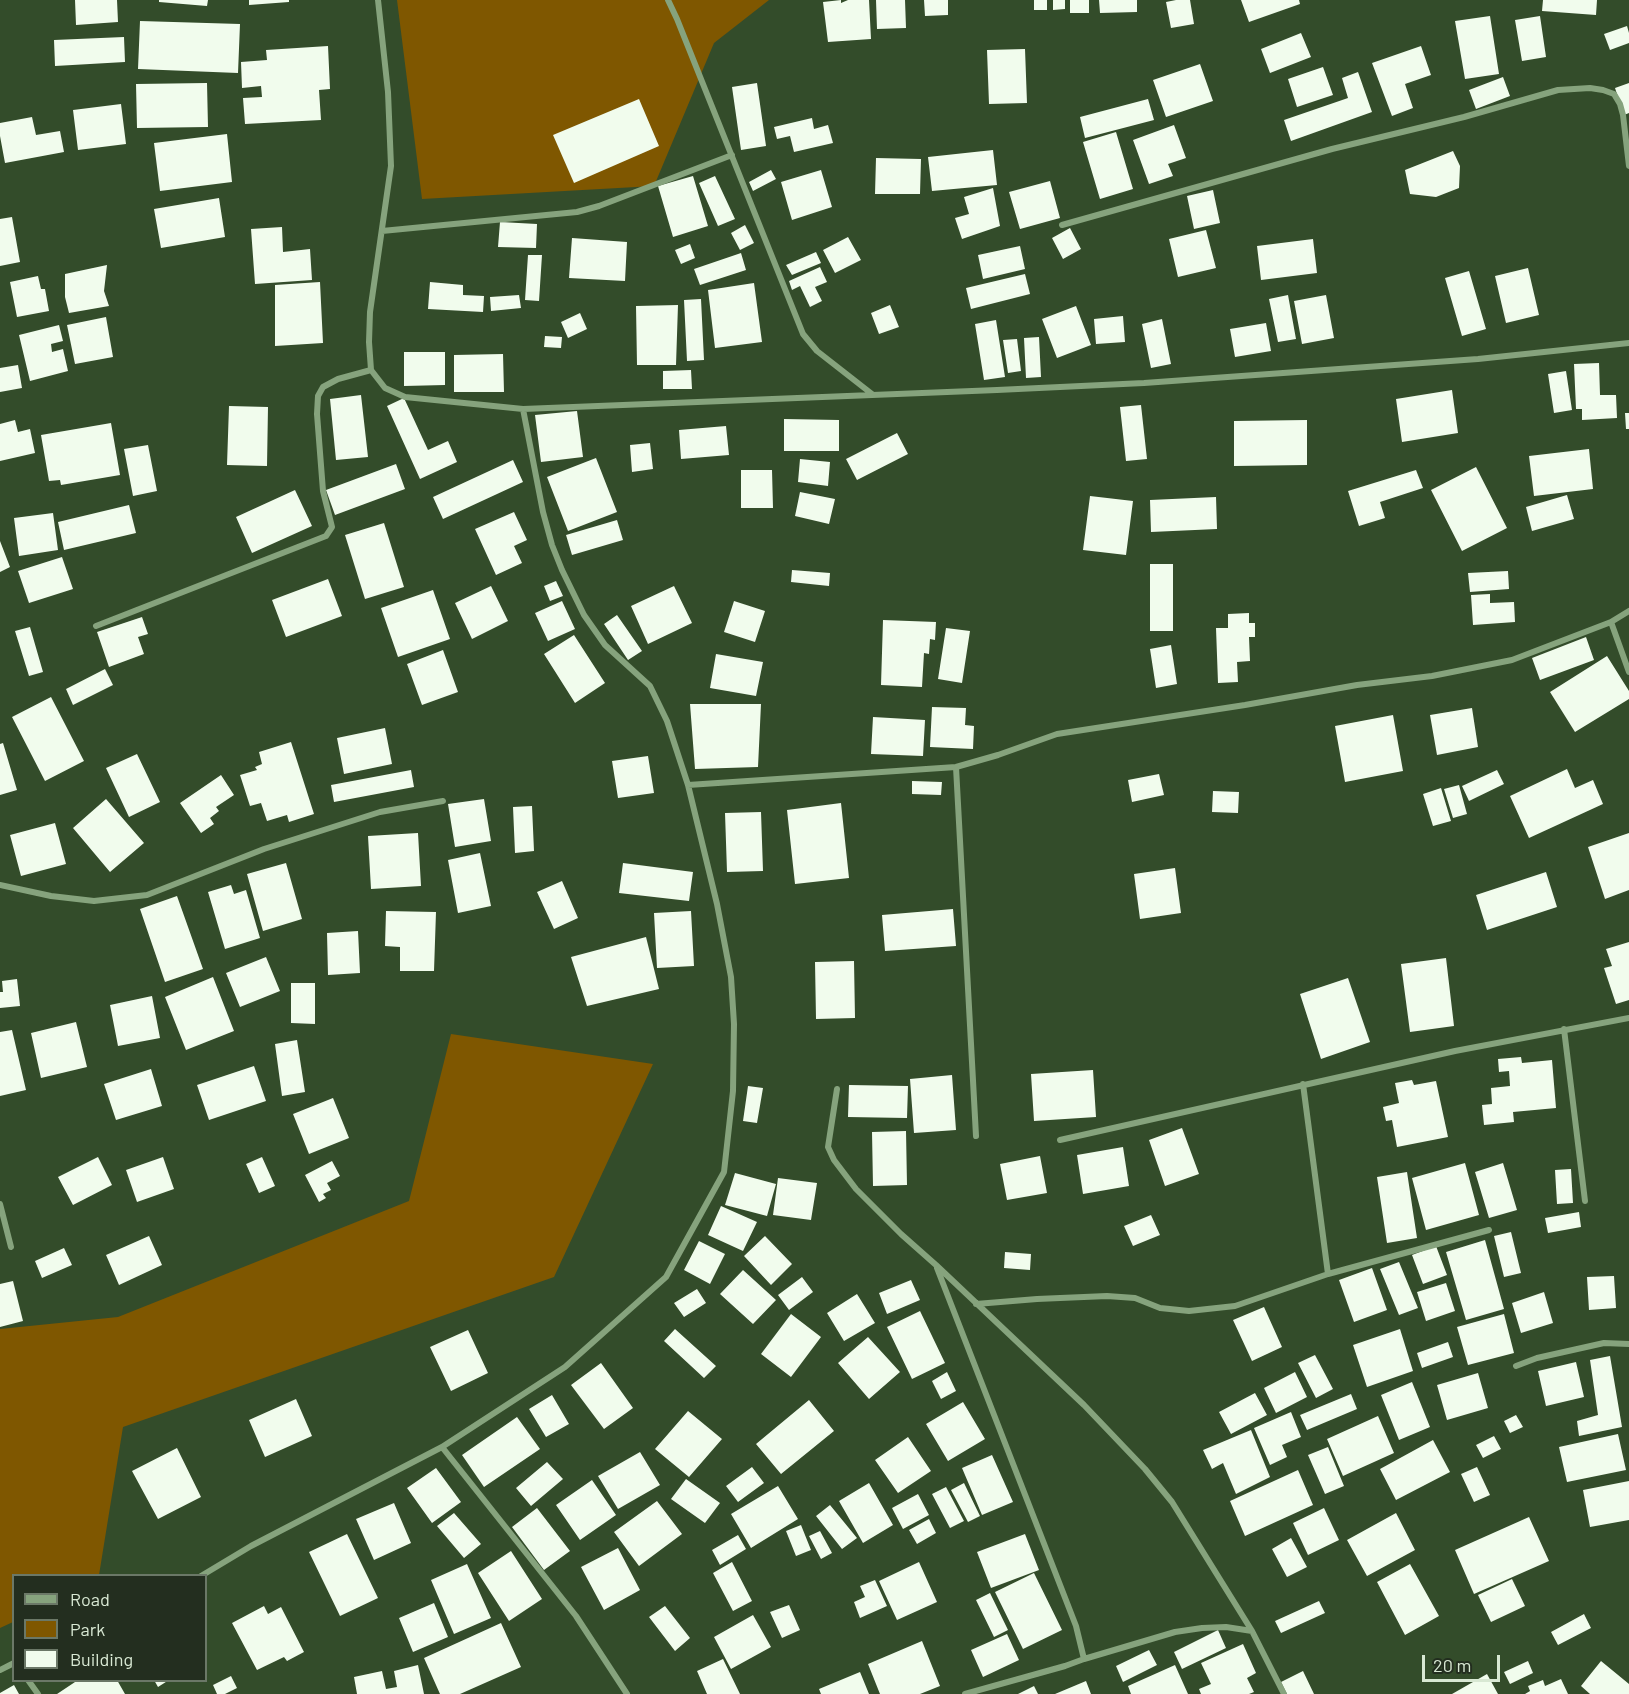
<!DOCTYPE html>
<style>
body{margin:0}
#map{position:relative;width:1629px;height:1694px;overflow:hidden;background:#334c2a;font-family:Barlow,sans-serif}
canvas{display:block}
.legend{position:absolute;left:12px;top:1574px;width:195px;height:108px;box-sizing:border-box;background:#232e1f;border:2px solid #6b7867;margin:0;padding:8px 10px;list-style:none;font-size:18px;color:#d8e8d3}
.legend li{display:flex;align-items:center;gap:12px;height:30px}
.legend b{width:30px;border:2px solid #6b7867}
.scale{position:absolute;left:1422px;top:1655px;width:78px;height:27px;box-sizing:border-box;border:3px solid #d8e8d3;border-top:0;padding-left:8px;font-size:18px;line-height:21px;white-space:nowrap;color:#d8e8d3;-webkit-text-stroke:4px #232e1f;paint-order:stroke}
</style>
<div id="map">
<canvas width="1629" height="1694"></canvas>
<ul class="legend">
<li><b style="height:8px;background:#86a37d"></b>Road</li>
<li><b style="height:16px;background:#7f5700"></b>Park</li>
<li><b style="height:16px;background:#f1fced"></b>Building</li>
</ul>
<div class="scale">20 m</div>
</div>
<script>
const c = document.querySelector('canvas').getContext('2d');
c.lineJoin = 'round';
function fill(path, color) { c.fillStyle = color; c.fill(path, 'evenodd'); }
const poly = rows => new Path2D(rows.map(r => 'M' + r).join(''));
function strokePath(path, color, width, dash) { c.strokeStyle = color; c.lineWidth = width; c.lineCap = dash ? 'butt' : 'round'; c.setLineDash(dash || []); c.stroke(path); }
fill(poly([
 [397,0,769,0,714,43,654,186,422,199],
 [451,1034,653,1064,554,1277,123,1427,99,1575,14,1576,13,1622,0,1628,0,1329,118,1317,409,1201]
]), '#7f5700');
fill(poly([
 [75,0,117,0,118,22,76,25],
 [159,0,208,0,207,6,159,2],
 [249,0,289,0,289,2,249,5],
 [841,0,841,3,848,0,869,0,871,39,828,42,823,2],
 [876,0,905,0,906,28,877,29],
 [924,0,948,0,948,15,925,16],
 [1034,0,1047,0,1047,10,1034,10],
 [1053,0,1065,0,1065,9,1053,10],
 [1070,0,1089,0,1089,13,1070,13],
 [1099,0,1137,0,1137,12,1100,13],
 [1176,0,1190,0,1194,24,1171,28,1166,2],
 [1241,0,1299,0,1300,4,1249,22],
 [1543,0,1597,0,1596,15,1542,11],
 [1490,16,1499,74,1465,79,1455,21],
 [1540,16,1546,57,1522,61,1515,20],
 [140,21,240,24,238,73,138,69],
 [1627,26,1629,33,1629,43,1610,50,1604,34],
 [1301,33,1311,57,1270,73,1261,49],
 [124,37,125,62,55,66,54,40],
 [328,46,330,89,319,90,321,120,245,124,243,98,262,97,261,86,242,88,241,62,267,60,266,50],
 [1421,46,1431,75,1405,84,1413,108,1392,116,1372,63],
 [1025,49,1027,103,989,104,987,50],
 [1200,64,1213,101,1166,117,1153,80],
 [1323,67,1333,95,1297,107,1288,79],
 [1358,72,1372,112,1291,141,1284,120,1348,98,1342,78],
 [1503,77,1510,96,1476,109,1469,90],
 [207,83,208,127,137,128,136,84],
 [757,83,766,146,741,150,732,87],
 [1629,83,1629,113,1624,115,1615,88],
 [639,99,659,146,574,183,553,135],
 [1148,99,1154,120,1085,138,1080,117],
 [121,104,126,144,78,150,73,110],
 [32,117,36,135,60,131,64,152,5,163,0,136,0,123],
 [812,118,814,129,828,125,833,143,794,152,790,136,777,139,774,127],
 [1174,125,1186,158,1168,164,1173,176,1149,184,1133,140],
 [1116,132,1133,189,1100,199,1083,142],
 [227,134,232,182,160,191,154,143],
 [993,150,997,185,932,191,928,157],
 [1453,151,1460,166,1459,188,1436,197,1410,194,1405,170],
 [876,158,921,159,920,194,875,194],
 [771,170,776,179,753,191,749,182],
 [821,170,832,207,792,220,781,182],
 [693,176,708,226,673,237,658,186],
 [715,176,735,219,718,226,699,183],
 [1050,181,1060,218,1020,229,1009,192],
 [993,188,1000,226,962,239,955,218,969,214,964,197],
 [1213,190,1220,223,1194,229,1187,196],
 [219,198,225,237,161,248,154,209],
 [12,217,20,262,0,266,0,219],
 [500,222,537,224,536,248,498,247],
 [745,225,754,243,740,250,731,233],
 [282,227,283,252,310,249,312,280,255,284,251,229],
 [1070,228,1081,249,1063,259,1052,238],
 [1206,230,1216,268,1178,277,1169,239],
 [848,237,861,260,835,273,823,250],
 [572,238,627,242,625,281,569,278],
 [1313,239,1317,273,1261,280,1257,246],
 [690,244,695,258,681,264,675,250],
 [1020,246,1025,269,983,279,978,255],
 [816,252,821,263,792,275,786,265],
 [741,253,746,270,700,285,694,269],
 [528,255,542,255,539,301,525,300],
 [107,265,104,291,109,306,69,313,65,297,65,274],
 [820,267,827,282,815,287,822,301,810,307,800,286,792,290,789,281],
 [1528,268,1539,315,1506,323,1495,276],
 [1469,271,1486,329,1462,336,1445,278],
 [1025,274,1030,294,971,309,966,288],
 [38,276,41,289,45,289,49,311,17,317,10,282],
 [320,282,323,343,275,346,275,285],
 [430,282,463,285,463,295,484,296,483,312,428,309],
 [754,283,762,342,715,348,708,290],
 [519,295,521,308,491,311,490,297],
 [1288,295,1296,339,1278,342,1269,299],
 [1326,295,1334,338,1302,344,1294,301],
 [701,299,704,360,687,361,684,300],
 [678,305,676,365,637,365,636,306],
 [890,305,899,327,879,334,871,313],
 [1076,306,1091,345,1057,358,1042,319],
 [580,313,587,329,568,338,561,322],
 [1123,316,1125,342,1096,344,1094,319],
 [106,317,113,357,75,364,67,325],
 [1162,319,1171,364,1151,368,1142,324],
 [996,320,1005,377,984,380,975,324],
 [1266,323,1271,351,1235,357,1230,329],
 [59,325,63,341,51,344,52,352,63,349,68,371,30,381,19,335],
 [545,336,562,337,561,348,544,347],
 [1039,337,1041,377,1026,378,1024,338],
 [1017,339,1021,371,1008,373,1003,340],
 [404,352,445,352,445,385,404,386],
 [503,354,504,392,454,392,454,355],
 [1599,363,1600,395,1616,395,1617,418,1582,420,1582,409,1576,409,1574,364],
 [18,365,22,388,0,392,0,368],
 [691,370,692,389,663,389,663,371],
 [1566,371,1572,410,1554,413,1548,374],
 [1452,390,1458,433,1402,442,1396,399],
 [361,395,368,457,336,460,330,399],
 [404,398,428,450,448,441,457,462,420,479,387,406],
 [1141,405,1147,459,1126,461,1120,407],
 [229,406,268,407,267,466,227,465],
 [577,411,583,457,541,462,535,415],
 [1625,413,1629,413,1629,429,1626,429],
 [784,419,839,420,839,451,784,451],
 [15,420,18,432,30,429,35,453,0,461,0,424],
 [1307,420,1307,465,1234,466,1234,421],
 [111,423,120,475,61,485,60,480,49,481,41,435],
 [726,426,729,455,681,459,679,430],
 [897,433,908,454,857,480,846,459],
 [650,443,653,469,632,472,630,445],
 [148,445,157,491,133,496,124,449],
 [1589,449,1593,489,1534,496,1529,456],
 [596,458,617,512,568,531,547,477],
 [800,459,830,462,828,486,798,482],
 [513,460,523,482,443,519,433,497],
 [396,464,405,489,335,515,326,490],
 [1476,467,1507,528,1462,551,1431,490],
 [741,470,772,470,773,508,741,508],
 [1416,470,1423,488,1380,502,1385,518,1359,526,1348,491],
 [295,490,312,526,252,553,236,517],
 [800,492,835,499,829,524,795,516],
 [1567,495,1574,519,1532,531,1526,507],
 [1090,496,1133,501,1126,555,1083,550],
 [1216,497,1217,529,1151,532,1150,500],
 [129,505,136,533,64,550,58,522],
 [514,512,527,540,514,546,522,563,496,575,475,529],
 [53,513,58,550,19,556,14,518],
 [617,520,623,540,572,555,566,535],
 [384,523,404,587,365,599,345,535],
 [0,541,10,567,0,572],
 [62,557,73,589,29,603,18,571],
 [1150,564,1173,564,1173,631,1150,631],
 [792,570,830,573,829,586,791,582],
 [1508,571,1509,589,1470,592,1468,573],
 [328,579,342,616,286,637,272,600],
 [556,581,563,596,550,601,544,586],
 [491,586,508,621,472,639,455,603],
 [674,586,692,623,648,644,631,606],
 [433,590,450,639,398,657,381,608],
 [1490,594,1490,603,1514,602,1515,622,1473,625,1471,595],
 [562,601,575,629,548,641,535,613],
 [734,601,765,611,755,642,724,632],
 [1249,613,1249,623,1255,623,1255,637,1249,637,1250,661,1237,662,1238,682,1218,683,1216,628,1228,628,1228,614],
 [617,615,642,651,628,660,604,624],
 [142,617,148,634,138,637,144,654,109,667,97,632],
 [883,620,936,622,935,640,930,639,929,654,924,653,922,687,881,685],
 [30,627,43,672,29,676,15,631],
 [946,628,970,631,962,683,938,679],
 [574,635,605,683,575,703,544,654],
 [1586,637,1594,660,1540,680,1532,658],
 [1171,645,1177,684,1156,688,1150,649],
 [443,650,458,692,422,705,407,664],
 [716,654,763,662,756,696,710,688],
 [1607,656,1629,691,1629,699,1575,732,1550,692],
 [105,669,113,685,73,705,66,689],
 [51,697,84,761,45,781,12,717],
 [690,704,761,704,758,767,695,769],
 [932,707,966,708,965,725,974,726,973,749,930,747],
 [1472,708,1478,747,1437,755,1430,715],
 [1393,715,1403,771,1345,782,1335,726],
 [873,717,925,720,923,756,871,754],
 [385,728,392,764,344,774,337,738],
 [291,742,314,814,289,822,287,815,267,821,261,803,250,806,240,775,257,770,255,767,262,764,259,752],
 [3,743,17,790,0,795,0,744],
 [137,754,160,802,129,817,106,768],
 [648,756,654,793,618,798,612,761],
 [1567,769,1575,788,1593,780,1603,804,1529,838,1510,796],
 [411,770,414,787,334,802,331,785],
 [1497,770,1504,784,1469,801,1462,786],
 [1159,774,1164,795,1132,802,1128,780],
 [221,775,234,795,216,807,219,811,210,818,214,824,201,833,180,803],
 [912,781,942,782,941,795,912,794],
 [1459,785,1467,814,1453,818,1444,789],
 [1441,788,1451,821,1433,826,1423,794],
 [1213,791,1239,792,1238,813,1212,812],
 [106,799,144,843,110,872,73,828],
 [484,799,491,841,455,847,448,804],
 [841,803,849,878,795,884,787,810],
 [532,806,534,851,515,853,513,807],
 [761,812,763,871,727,872,725,813],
 [55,823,66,864,21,876,10,835],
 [418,833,421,886,371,889,368,836],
 [1629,833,1629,890,1605,899,1588,847],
 [480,853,491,906,458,913,448,860],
 [286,863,302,919,263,931,247,874],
 [623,863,693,872,689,901,619,893],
 [1175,868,1181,913,1140,919,1134,874],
 [1546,872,1557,907,1487,930,1476,895],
 [562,881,578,918,554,929,537,892],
 [231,885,234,894,246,890,260,938,225,949,208,892],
 [177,896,203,969,165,982,140,909],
 [953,909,956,946,885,951,882,915],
 [386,911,436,912,434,971,400,971,400,947,385,946],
 [691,911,694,966,657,968,654,913],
 [358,931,360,973,328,975,327,933],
 [646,937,659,989,587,1006,571,957],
 [1629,942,1629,1000,1616,1004,1604,968,1612,966,1606,949],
 [266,957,280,991,240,1007,226,973],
 [1446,958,1454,1026,1410,1032,1401,964],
 [854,961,855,1018,816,1019,815,962],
 [213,977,234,1031,186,1050,165,997],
 [1348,978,1370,1042,1321,1059,1300,994],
 [17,979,20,1006,0,1008,0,992,3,992,2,981],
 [291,983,315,983,315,1024,291,1023],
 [152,996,160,1038,118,1046,110,1005],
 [76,1022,87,1067,41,1078,31,1033],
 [12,1030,26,1090,0,1096,0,1032],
 [297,1040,305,1092,282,1096,275,1044],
 [1521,1057,1522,1063,1552,1060,1556,1108,1513,1112,1514,1122,1484,1125,1482,1105,1492,1104,1491,1088,1510,1086,1509,1071,1499,1072,1498,1059],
 [254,1066,266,1101,209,1120,197,1085],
 [151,1069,162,1106,116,1120,104,1084],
 [1093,1070,1096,1117,1034,1121,1031,1074],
 [952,1075,956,1130,914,1133,910,1079],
 [1412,1080,1414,1085,1436,1081,1448,1137,1397,1147,1392,1120,1386,1121,1383,1107,1399,1103,1395,1083],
 [849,1085,908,1086,907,1118,848,1117],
 [748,1086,763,1088,757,1123,743,1121],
 [333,1098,349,1138,309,1154,293,1114],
 [1182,1128,1199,1174,1165,1186,1149,1140],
 [906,1131,907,1185,873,1186,872,1132],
 [1123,1147,1129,1186,1083,1194,1077,1155],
 [1040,1156,1047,1193,1007,1200,1000,1164],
 [98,1157,112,1185,73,1205,58,1177],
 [163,1157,174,1189,137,1202,126,1170],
 [262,1157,275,1186,259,1193,246,1164],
 [332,1161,340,1176,327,1183,331,1190,323,1194,326,1198,319,1202,305,1175],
 [1465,1163,1479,1215,1426,1230,1412,1178],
 [1503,1163,1517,1210,1489,1218,1475,1172],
 [1571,1169,1573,1203,1557,1204,1555,1170],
 [1407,1172,1417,1238,1387,1243,1377,1177],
 [735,1173,776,1184,767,1216,725,1205],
 [778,1178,817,1183,811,1220,773,1215],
 [721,1206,757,1222,743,1251,708,1235],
 [1579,1212,1581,1227,1548,1233,1545,1218],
 [1151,1215,1160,1235,1133,1246,1124,1226],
 [1511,1232,1521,1273,1504,1277,1494,1236],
 [149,1236,162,1265,119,1285,106,1255],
 [765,1236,792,1264,771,1285,744,1256],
 [1485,1240,1504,1309,1466,1320,1446,1252],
 [699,1241,725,1254,710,1284,684,1270],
 [1436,1246,1447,1275,1423,1284,1412,1255],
 [64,1248,72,1265,42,1278,35,1261],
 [1005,1252,1031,1254,1030,1270,1004,1268],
 [1399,1262,1418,1308,1399,1315,1380,1269],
 [1372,1268,1387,1310,1354,1322,1339,1280],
 [743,1270,776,1300,753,1324,720,1294],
 [1614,1276,1616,1308,1589,1310,1587,1277],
 [802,1277,813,1292,789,1310,778,1295],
 [911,1280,920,1300,887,1314,879,1293],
 [13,1281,23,1321,0,1327,0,1284],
 [1446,1283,1455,1311,1426,1321,1417,1292],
 [697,1289,706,1303,684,1317,674,1303],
 [1544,1292,1553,1323,1521,1333,1512,1303],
 [857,1294,875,1323,844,1341,827,1313],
 [1264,1307,1282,1347,1252,1361,1233,1320],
 [920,1311,945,1363,912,1379,887,1327],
 [791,1314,821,1337,791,1377,761,1354],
 [1504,1314,1514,1353,1468,1365,1457,1327],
 [675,1329,716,1366,704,1378,664,1341],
 [1400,1329,1413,1371,1367,1387,1353,1345],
 [468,1330,488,1373,451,1391,430,1347],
 [868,1337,900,1372,869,1399,838,1363],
 [1448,1342,1453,1357,1422,1368,1417,1353],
 [1315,1355,1333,1389,1316,1398,1298,1363],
 [1610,1356,1622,1427,1579,1436,1577,1421,1598,1415,1590,1360],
 [1576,1362,1584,1397,1546,1406,1538,1371],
 [601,1363,633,1408,604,1429,571,1385],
 [947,1372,956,1391,941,1399,932,1381],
 [1295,1372,1307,1397,1276,1413,1264,1388],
 [1478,1373,1488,1408,1447,1420,1437,1385],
 [1412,1382,1430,1427,1399,1440,1381,1395],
 [1255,1393,1267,1415,1231,1434,1219,1412],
 [1351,1394,1357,1409,1307,1430,1300,1415],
 [552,1395,569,1424,546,1437,529,1409],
 [296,1399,312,1436,265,1457,249,1420],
 [809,1400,834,1431,781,1474,756,1444],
 [963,1402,985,1439,948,1461,926,1424],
 [688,1411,722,1439,689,1477,655,1449],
 [1291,1412,1301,1437,1282,1445,1287,1457,1270,1465,1254,1428],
 [1516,1415,1523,1427,1510,1433,1504,1421],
 [1378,1416,1394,1453,1343,1476,1327,1439],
 [517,1417,540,1449,484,1487,462,1455],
 [1251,1430,1270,1477,1236,1494,1223,1463,1212,1469,1203,1450],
 [1618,1434,1626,1470,1567,1482,1559,1447],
 [1494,1436,1501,1449,1483,1458,1476,1445],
 [908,1437,931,1471,898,1493,875,1460],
 [1433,1440,1450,1472,1396,1500,1380,1469],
 [1328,1447,1344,1486,1325,1494,1308,1455],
 [177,1448,201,1497,158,1519,132,1471],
 [640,1452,660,1485,618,1509,598,1476],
 [992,1455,1013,1502,982,1515,962,1468],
 [547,1462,563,1479,531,1506,516,1488],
 [752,1467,764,1483,738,1502,726,1486],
 [1477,1467,1490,1495,1474,1502,1461,1474],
 [436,1468,461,1502,432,1523,407,1488],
 [1298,1470,1313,1505,1245,1536,1230,1501],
 [686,1479,720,1503,705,1523,671,1499],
 [592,1480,616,1515,580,1540,556,1505],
 [1629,1481,1629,1520,1590,1527,1583,1490],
 [869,1483,893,1525,863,1543,839,1501],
 [964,1483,980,1516,968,1522,951,1490],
 [778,1486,798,1519,751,1548,731,1514],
 [946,1487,964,1521,950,1528,932,1494],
 [918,1494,929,1515,903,1529,892,1508],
 [657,1501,682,1534,639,1566,614,1532],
 [394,1503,411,1543,374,1560,356,1519],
 [830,1505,857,1538,842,1549,816,1516],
 [537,1508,570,1551,544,1570,512,1527],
 [1324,1508,1339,1540,1308,1555,1293,1523],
 [454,1513,481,1544,464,1558,437,1526],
 [1396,1513,1415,1550,1367,1576,1347,1540],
 [1529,1517,1549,1561,1474,1594,1455,1550],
 [929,1519,936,1533,917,1544,909,1530],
 [801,1525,811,1550,796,1556,786,1531],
 [820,1531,832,1553,821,1559,809,1536],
 [347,1534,378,1598,340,1616,309,1552],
 [1025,1534,1039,1570,991,1588,977,1552],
 [738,1535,746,1549,720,1565,712,1550],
 [1291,1538,1307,1567,1287,1577,1272,1549],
 [618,1548,640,1590,604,1610,581,1567],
 [511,1551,542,1599,509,1621,478,1573],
 [732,1562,752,1601,733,1611,713,1573],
 [919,1562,937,1602,897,1620,879,1581],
 [467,1564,491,1618,454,1634,431,1580],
 [1410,1564,1439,1616,1405,1635,1377,1582],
 [1034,1573,1062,1630,1023,1649,995,1592],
 [1512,1579,1525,1606,1491,1622,1478,1595],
 [875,1580,887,1606,860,1618,854,1602,865,1597,860,1586],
 [990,1593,1008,1630,994,1637,976,1600],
 [1319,1601,1325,1613,1281,1633,1275,1621],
 [434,1603,448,1637,413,1652,399,1618],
 [789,1605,800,1630,782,1638,770,1612],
 [264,1606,268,1614,281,1607,304,1652,287,1661,284,1657,257,1670,232,1623],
 [665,1606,690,1638,675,1651,649,1617],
 [1584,1614,1591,1628,1558,1645,1551,1632],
 [753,1615,771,1647,731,1669,714,1637],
 [501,1623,521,1667,460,1694,440,1694,424,1658],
 [1218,1630,1226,1648,1182,1669,1174,1652],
 [1007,1634,1019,1660,983,1677,971,1650],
 [922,1641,940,1686,920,1694,880,1694,868,1664],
 [1243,1644,1256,1673,1247,1678,1254,1692,1249,1694,1201,1694,1199,1689,1211,1684,1201,1663],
 [1149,1650,1157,1665,1123,1682,1116,1666],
 [723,1659,740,1694,707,1694,697,1671],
 [1528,1661,1533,1673,1510,1684,1504,1672],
 [1601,1661,1629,1684,1629,1694,1590,1694,1581,1686],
 [418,1665,424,1694,357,1694,354,1677,382,1671,386,1689,397,1687,394,1671],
 [1175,1665,1188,1694,1131,1694,1128,1686],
 [1303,1671,1314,1694,1287,1694,1281,1682],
 [860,1672,869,1694,821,1694,819,1689],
 [1487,1674,1498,1694,1452,1694],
 [231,1676,237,1688,225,1694,217,1694,213,1685],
 [1561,1679,1568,1694,1525,1694,1530,1691,1528,1686,1543,1680,1545,1686],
 [78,1680,117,1680,125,1694,57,1694],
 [154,1680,169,1680,158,1687],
 [1086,1681,1091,1694,1055,1694],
 [14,1685,19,1694,0,1694,0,1693],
 [1034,1686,1038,1694,1018,1694]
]), '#f1fced');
strokePath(poly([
 [378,0,388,92,391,166,370,312,369,342,371,370,385,388,405,397,523,409,997,390,1144,383,1478,359,1629,343],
 [668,0,677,19,803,334,817,351,872,394],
 [1062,225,1332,149,1464,117,1558,90,1590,88,1603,90,1614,94,1620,104,1623,115,1629,166],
 [382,231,577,212,599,206,732,155],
 [1611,622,1629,672],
 [96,626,326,536,332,527,323,491,317,414,318,396,323,387,338,379,371,370],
 [956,767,976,1136],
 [688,785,956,767,998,755,1057,734,1245,705,1357,685,1432,676,1512,660,1611,622,1629,611],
 [0,885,51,896,94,901,147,895,264,849,380,812,443,801],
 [1564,1029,1585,1201],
 [1303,1084,1328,1274],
 [837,1089,828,1147,834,1160,856,1189,901,1234,936,1265,1084,1405,1145,1469,1172,1502,1252,1631],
 [1060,1140,1455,1051,1629,1018],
 [0,1204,11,1247],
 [937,1268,1076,1626,1084,1659,1065,1666,965,1694],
 [976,1304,1037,1299,1107,1296,1135,1298,1160,1308,1189,1311,1235,1306,1328,1274,1489,1230],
 [1516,1366,1537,1358,1604,1343,1629,1344],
 [442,1447,576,1616,627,1694],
 [201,1576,251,1546,442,1447,565,1367,666,1277,724,1172,733,1091,734,1024,731,977,717,904,688,785,667,721,650,686,605,645,584,615,562,570,552,545,543,512,523,409],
 [1084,1659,1175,1632,1202,1628,1226,1627,1252,1631,1284,1694],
 [0,1670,14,1663],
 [28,1680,38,1694]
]), '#86a37d', 6);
</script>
